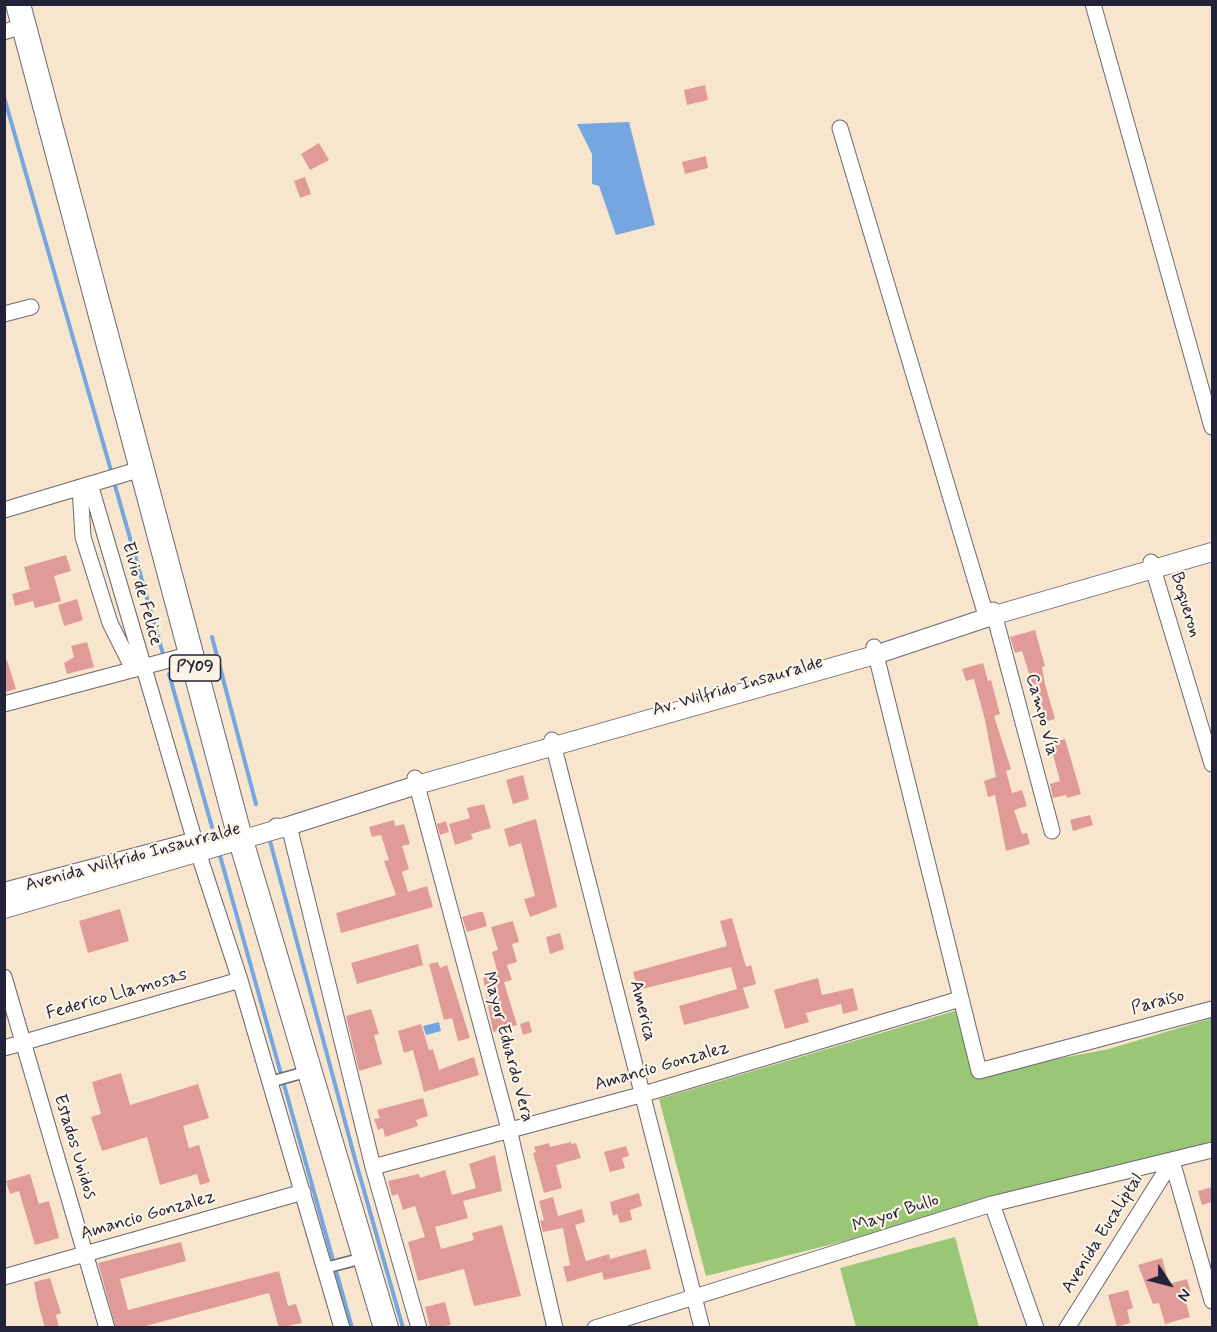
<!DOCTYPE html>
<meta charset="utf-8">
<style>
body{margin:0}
#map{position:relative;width:1217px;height:1332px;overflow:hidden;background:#f7e6cd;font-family:Mynerve,sans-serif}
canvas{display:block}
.frame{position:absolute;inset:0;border:6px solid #22223b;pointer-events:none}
.north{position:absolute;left:1139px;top:1254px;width:60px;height:60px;-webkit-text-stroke:4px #fcf5e5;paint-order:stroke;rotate:126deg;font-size:16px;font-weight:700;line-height:24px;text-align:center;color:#22223b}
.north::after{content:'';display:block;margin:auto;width:21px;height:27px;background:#22223b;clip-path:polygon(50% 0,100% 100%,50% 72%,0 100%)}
</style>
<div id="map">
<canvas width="1217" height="1332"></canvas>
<div class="frame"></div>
<div class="north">N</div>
</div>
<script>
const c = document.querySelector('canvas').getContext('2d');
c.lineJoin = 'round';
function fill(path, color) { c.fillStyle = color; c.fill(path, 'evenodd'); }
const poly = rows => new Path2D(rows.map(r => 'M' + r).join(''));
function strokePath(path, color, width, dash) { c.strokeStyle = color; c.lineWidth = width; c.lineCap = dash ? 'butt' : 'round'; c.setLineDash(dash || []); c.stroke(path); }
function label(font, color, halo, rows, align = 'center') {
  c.font = font + ' Mynerve,sans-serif'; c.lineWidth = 4.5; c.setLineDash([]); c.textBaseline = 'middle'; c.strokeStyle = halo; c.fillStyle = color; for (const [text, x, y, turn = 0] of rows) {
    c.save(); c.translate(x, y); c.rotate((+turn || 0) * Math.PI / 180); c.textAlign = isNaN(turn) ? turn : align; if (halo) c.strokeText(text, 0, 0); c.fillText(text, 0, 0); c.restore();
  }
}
fill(poly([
 [958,1010,977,1074,1109,1049,1212,1018,1212,1144,992,1204,706,1276,659,1099],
 [955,1237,979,1327,856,1327,840,1268]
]), '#99c775');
fill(poly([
 [629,122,655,225,616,235,599,186,592,184,592,154,577,124],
 [439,1022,441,1031,426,1035,423,1026]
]), '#75a6e0');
strokePath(poly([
 [4,97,112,474],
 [114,482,163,654],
 [212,637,256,804],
 [169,674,212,827],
 [270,841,355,1159,403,1328],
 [219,852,352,1328]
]), '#75a6e0', 4);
fill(poly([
 [705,85,708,100,687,105,684,90],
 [319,143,329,160,310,170,301,154],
 [706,156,708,168,685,174,682,162],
 [305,177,311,194,300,198,294,181],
 [66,555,71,571,54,576,61,601,35,608,33,601,15,606,12,594,30,589,24,567],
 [77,599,83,620,64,626,58,605],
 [1035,630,1045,666,1042,667,1045,684,1055,719,1044,722,1022,651,1015,653,1010,637],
 [87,642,94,667,67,674,64,663,74,657,71,646],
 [7,660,16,689,6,692,4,661],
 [983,663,988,681,991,680,1000,714,994,716,1011,769,1006,771,1012,793,1022,790,1027,806,1014,810,1022,834,1027,833,1030,844,1006,851,995,795,988,797,984,781,996,777,985,720,974,679,966,681,962,669],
 [1065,739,1081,794,1067,798,1066,795,1053,798,1050,784,1060,781,1050,743],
 [523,775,529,799,513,804,506,780],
 [484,804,491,828,471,834,473,839,455,845,449,824,470,818,467,808],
 [1090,815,1093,825,1073,831,1070,820],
 [536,819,557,907,530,917,524,899,535,896,521,843,509,847,504,829],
 [394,820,395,826,404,824,410,844,402,846,409,869,402,872,408,892,427,886,433,907,341,933,336,913,396,895,384,861,389,860,381,835,372,837,369,827],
 [446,821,449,832,440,835,437,824],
 [120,909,129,941,88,953,79,921],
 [479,912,483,912,487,926,467,932,462,917],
 [732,918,746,967,751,965,756,984,743,988,749,1008,684,1025,679,1006,737,989,731,967,638,990,633,972,727,946,720,921],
 [513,921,519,942,512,944,517,962,507,965,512,980,504,982,517,1025,493,1032,483,978,498,974,492,952,498,950,491,927],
 [560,933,564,949,550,954,546,937],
 [418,944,423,965,357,984,351,963],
 [438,962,440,968,447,965,470,1038,458,1041,452,1018,444,1020,429,964],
 [818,978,822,995,853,988,858,1010,843,1014,841,1004,806,1013,809,1022,785,1029,774,990],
 [371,1009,379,1034,374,1035,382,1064,359,1071,346,1016],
 [529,1021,532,1032,523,1035,520,1024],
 [421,1024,429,1050,433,1049,439,1070,474,1057,479,1075,424,1092,413,1050,404,1053,398,1031],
 [121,1073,130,1105,198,1084,209,1118,183,1126,189,1148,199,1145,210,1182,200,1185,197,1174,160,1185,147,1137,102,1151,91,1117,101,1114,92,1082],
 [423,1098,428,1116,416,1120,418,1126,385,1137,383,1128,378,1130,374,1119,380,1118,377,1110],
 [571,1142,571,1144,576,1143,581,1158,556,1165,562,1188,544,1193,533,1153,536,1152,534,1147,549,1143,550,1147],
 [626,1146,629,1156,622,1158,625,1168,610,1172,604,1152],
 [495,1155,502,1191,463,1201,468,1218,435,1227,441,1249,474,1240,472,1233,502,1225,521,1296,474,1306,464,1269,418,1281,408,1242,425,1237,415,1206,403,1210,398,1194,392,1196,388,1181,419,1174,420,1178,445,1170,452,1195,476,1188,469,1164],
 [30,1174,39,1204,49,1201,59,1238,35,1245,19,1191,10,1194,6,1181],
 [1212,1187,1212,1202,1202,1205,1198,1191],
 [639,1193,642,1206,630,1210,632,1220,620,1223,617,1214,613,1216,610,1202],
 [553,1197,558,1216,582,1209,585,1222,575,1225,586,1261,609,1254,610,1259,646,1249,651,1269,604,1280,602,1272,567,1282,563,1267,570,1265,563,1228,543,1232,540,1221,544,1220,539,1201],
 [181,1242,186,1261,120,1279,128,1310,279,1271,288,1306,296,1304,302,1323,279,1328,269,1293,138,1328,116,1328,98,1263],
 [1162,1258,1169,1284,1187,1279,1192,1296,1185,1299,1190,1317,1165,1324,1159,1303,1153,1304,1138,1265],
 [50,1278,61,1313,56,1315,59,1328,45,1328,37,1299,34,1282],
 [1128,1290,1133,1308,1127,1310,1130,1323,1117,1327,1108,1295],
 [445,1302,451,1325,430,1328,425,1307]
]), '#e09b99');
const pedestrian = poly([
 [270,1082,302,1073],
 [325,1268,352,1261]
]);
const minor = poly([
 [1093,4,1212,427],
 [4,32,19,27],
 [840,128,985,612],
 [4,314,31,307],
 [90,484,198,852,240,980,342,1328],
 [80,487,83,537,110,623,133,669],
 [4,510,131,472],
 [1151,562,1212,764],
 [993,610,1052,831],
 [874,647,979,1071,1212,1009],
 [4,704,184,656],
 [552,740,702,1328],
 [415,778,509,1129,555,1328],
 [276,826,285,827,291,834,373,1167,419,1328],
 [4,977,107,1328],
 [4,1048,240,980],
 [1172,1161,1212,1301],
 [373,1167,644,1094,960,999],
 [992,1204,1036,1328],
 [4,1277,303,1192],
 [595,1328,992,1204,1212,1150],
 [1067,1328,1172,1161]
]);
const tertiary = poly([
 [4,892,189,843],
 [4,909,285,827,417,785,875,655,995,615,1212,552]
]);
const trunk = poly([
 [18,4,239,834,386,1328]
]);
strokePath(pedestrian, '#6d676e', 13);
strokePath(minor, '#6d676e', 17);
strokePath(tertiary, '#6d676e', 20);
strokePath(trunk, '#6d676e', 26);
strokePath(pedestrian, '#fff', 10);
strokePath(minor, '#fff', 15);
strokePath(tertiary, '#fff', 18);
strokePath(trunk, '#fff', 24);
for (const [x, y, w] of [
 [195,668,51]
]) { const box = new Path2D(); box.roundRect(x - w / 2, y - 13, w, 26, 4.5); c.fillStyle = '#fcf5e5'; c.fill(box); strokePath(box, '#22223b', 1.5); }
label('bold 16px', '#22223b', null, [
 ["PY09",195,668]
]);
label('18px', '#22223b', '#fcf5e5', [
 ["Elvio de Felice",141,594,74],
 ["Boqueron",1185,605,73],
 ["Av. Wilfrido Insauralde",738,687,-16],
 ["Campo Vía",1041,715,75],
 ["Avenida Wilfrido Insaurralde",133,858,-15],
 ["Federico Llamosas",117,995,-16],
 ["Paraiso",1158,1003,-15],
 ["America",642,1011,76],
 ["Mayor Eduardo Vera",507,1047,75],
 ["Amancio Gonzalez",662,1067,-16],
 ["Estados Unidos",74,1147,73],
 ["Mayor Bullo",896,1214,-18],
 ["Amancio Gonzalez",148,1216,-16],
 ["Avenida Eucaliptal",1103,1234,-58]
]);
</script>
